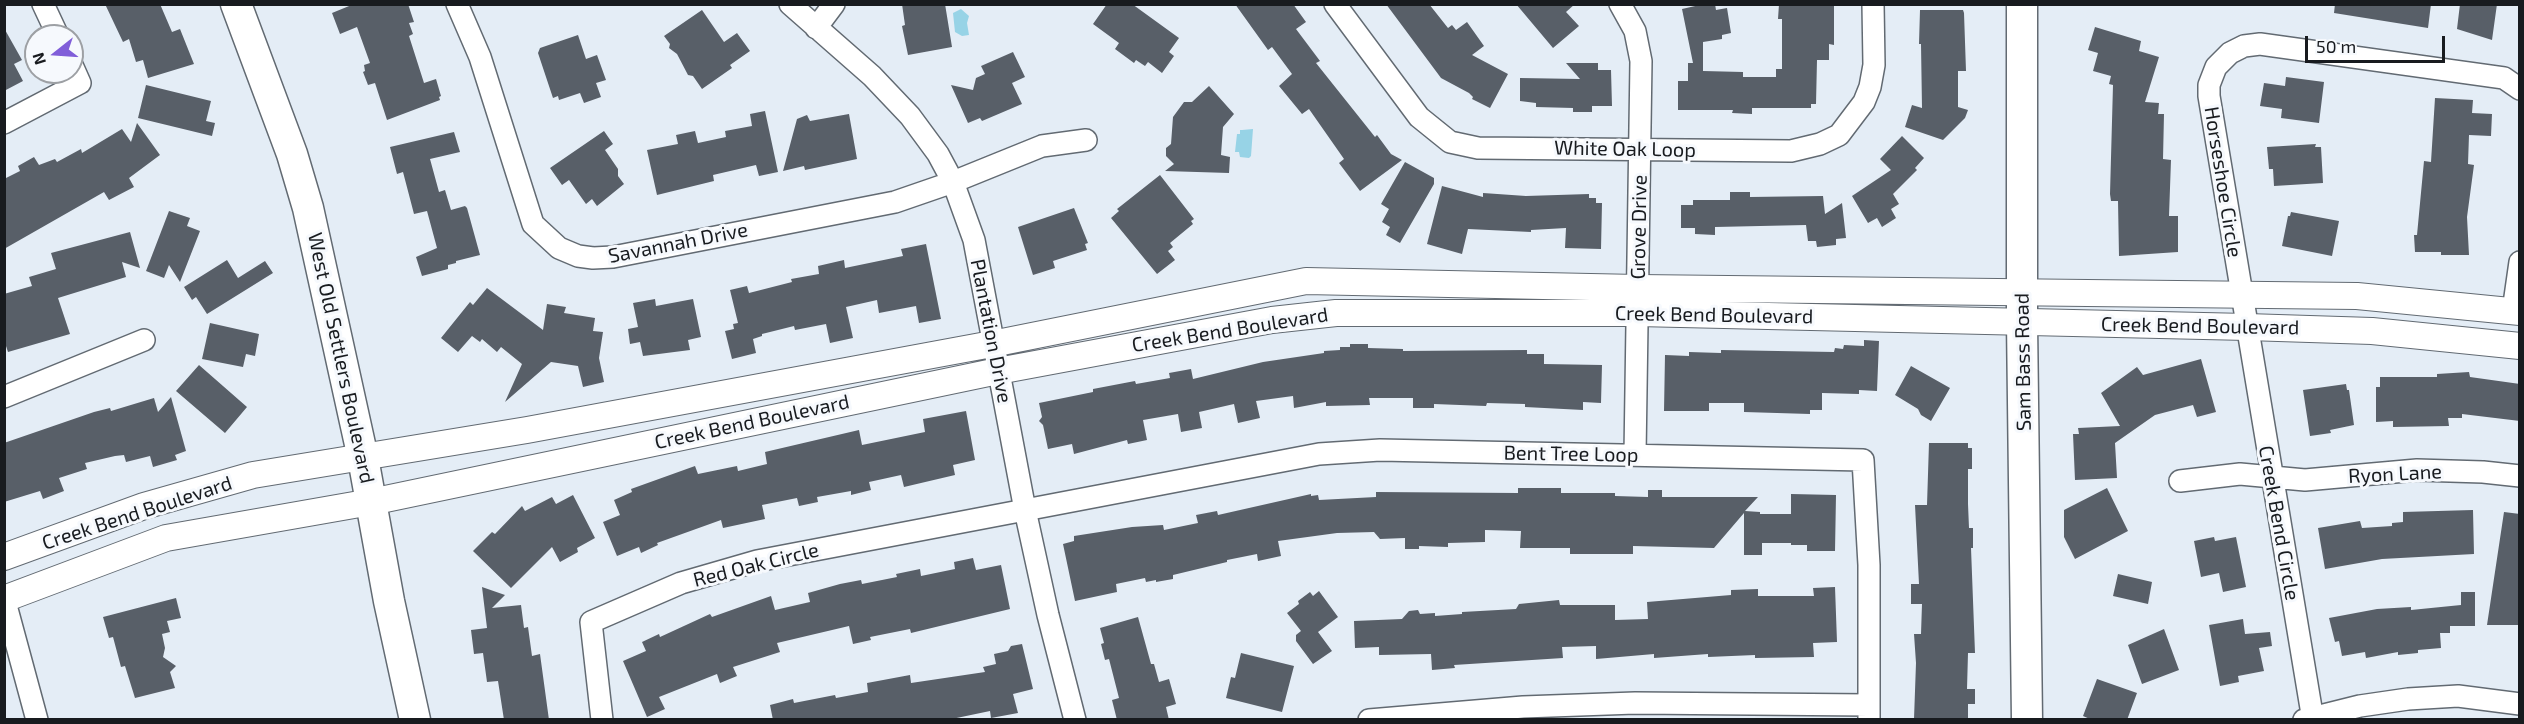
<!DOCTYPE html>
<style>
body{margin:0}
#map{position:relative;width:2524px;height:724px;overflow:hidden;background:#e4edf6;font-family:"Exo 2",sans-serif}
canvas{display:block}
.frame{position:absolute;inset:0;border:6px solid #181b1f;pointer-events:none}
.north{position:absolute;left:24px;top:24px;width:60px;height:60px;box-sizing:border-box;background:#f6f9fd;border:2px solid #9da0a4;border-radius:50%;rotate:253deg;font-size:16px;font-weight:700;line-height:24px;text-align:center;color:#181b1f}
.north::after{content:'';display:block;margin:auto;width:21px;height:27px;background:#805ed9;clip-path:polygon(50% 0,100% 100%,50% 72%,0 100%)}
.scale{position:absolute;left:2305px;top:36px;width:140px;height:27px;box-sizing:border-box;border:3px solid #181b1f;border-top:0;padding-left:8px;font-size:18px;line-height:21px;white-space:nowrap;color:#181b1f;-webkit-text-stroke:4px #f6f9fd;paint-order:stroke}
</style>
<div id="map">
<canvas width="2524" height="724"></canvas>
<div class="frame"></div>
<div class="north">N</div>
<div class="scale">50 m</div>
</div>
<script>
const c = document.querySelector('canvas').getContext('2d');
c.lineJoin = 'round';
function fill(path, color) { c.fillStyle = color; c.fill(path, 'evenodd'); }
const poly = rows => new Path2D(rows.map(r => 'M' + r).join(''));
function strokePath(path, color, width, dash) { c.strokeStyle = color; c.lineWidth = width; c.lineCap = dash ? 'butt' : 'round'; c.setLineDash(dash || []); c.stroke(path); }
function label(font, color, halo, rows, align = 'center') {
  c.font = font + ' "Exo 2",sans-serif'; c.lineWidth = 6; c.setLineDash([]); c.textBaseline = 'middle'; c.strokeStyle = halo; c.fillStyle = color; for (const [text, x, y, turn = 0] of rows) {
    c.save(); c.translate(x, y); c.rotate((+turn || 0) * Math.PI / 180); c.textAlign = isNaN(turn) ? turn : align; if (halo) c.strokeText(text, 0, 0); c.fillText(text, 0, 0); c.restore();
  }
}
fill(poly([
 [961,9,969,16,967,23,969,35,962,36,955,32,953,13],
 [1242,130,1253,129,1251,156,1249,158,1240,157,1239,152,1235,152,1237,134,1240,134,1240,130]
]), '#97d3e6');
fill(poly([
 [105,4,160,4,172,32,180,29,194,64,148,78,143,60,136,62,129,39,123,42],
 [354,4,408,4,414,22,409,23,413,34,409,36,424,83,436,79,441,96,439,97,440,100,387,120,375,83,368,85,363,72,365,71,364,65,370,63,357,27,340,34,332,13],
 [902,4,945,4,952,47,908,55,902,26,905,25],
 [1107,4,1132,4,1179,38,1169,52,1174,56,1162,73,1148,62,1145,66,1136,60,1134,63,1115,49,1119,43,1093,24],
 [1235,4,1293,4,1306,22,1296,29,1320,61,1316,63,1375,137,1377,135,1391,154,1402,160,1360,191,1339,163,1344,159,1309,109,1302,114,1279,86,1292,74,1272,47,1268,50],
 [1386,4,1429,4,1448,28,1452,25,1456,30,1467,22,1484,46,1472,55,1508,74,1490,108,1472,99,1473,97,1469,93,1441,78],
 [1516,4,1575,4,1566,12,1579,26,1553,48],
 [1704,4,1715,4,1716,10,1727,8,1731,33,1722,35,1722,39,1703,42,1703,71,1743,72,1743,77,1776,77,1776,69,1782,69,1782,19,1778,19,1779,4,1834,4,1834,45,1829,44,1829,60,1817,60,1816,104,1811,104,1811,108,1752,108,1752,114,1732,113,1733,110,1678,110,1678,81,1688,81,1688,63,1693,63,1682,9],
 [2335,4,2431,4,2428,28,2334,13],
 [2460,4,2497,4,2492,40,2457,29],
 [702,10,724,42,737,33,750,51,730,65,732,68,702,89,693,76,688,75,677,54,669,48,670,44,664,36],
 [1920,10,1963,10,1964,13,1966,71,1958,71,1958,107,1968,110,1965,118,1943,140,1905,127,1912,105,1922,108,1921,44,1919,44],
 [2095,27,2141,41,2139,51,2159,57,2145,102,2159,103,2158,114,2164,114,2163,159,2171,160,2169,216,2178,216,2178,252,2119,256,2118,201,2111,201,2110,194,2113,85,2109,84,2111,76,2093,71,2098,53,2088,50],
 [4,28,22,60,14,64,23,81,4,91],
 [578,35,586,59,597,55,606,80,596,83,601,97,584,103,580,93,559,100,558,96,553,98,538,53,540,48],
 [1013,52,1025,77,1012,83,1022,104,982,121,980,118,968,123,951,85,973,90,976,78,985,74,981,66],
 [1566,63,1598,63,1598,70,1611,70,1612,106,1592,106,1592,112,1573,112,1573,108,1536,107,1536,103,1520,101,1520,78,1580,79],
 [2286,77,2324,82,2319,123,2281,118,2282,109,2260,106,2264,83,2285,86],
 [146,85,211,101,206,121,215,123,212,136,138,118],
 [1209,86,1234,114,1223,127,1221,155,1230,157,1229,173,1165,171,1174,164,1166,156,1166,148,1171,144,1173,117,1184,102,1192,102],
 [2435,98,2473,100,2472,113,2492,114,2491,136,2469,135,2468,164,2474,165,2467,217,2469,255,2441,255,2441,252,2415,252,2414,235,2417,235,2424,161,2431,162],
 [765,111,778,172,759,176,756,165,713,175,714,181,657,195,647,150,678,144,676,135,695,131,698,143,726,137,725,131,752,126,750,114],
 [849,114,857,159,805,170,804,166,783,171,797,119,807,115,810,121],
 [137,123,160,155,129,178,134,187,109,200,104,192,4,249,4,179,20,171,18,166,34,157,39,165,55,159,57,162,81,149,82,153,122,129,131,142],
 [604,131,613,144,605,150,618,169,618,176,624,184,597,206,592,199,586,204,569,180,562,185,550,168],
 [454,132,460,152,430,159,439,192,445,190,451,210,465,206,467,208,480,255,456,261,456,263,448,265,448,269,422,276,416,257,437,248,427,211,414,214,403,172,397,174,390,147],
 [1902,136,1924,158,1915,168,1917,170,1893,194,1899,204,1891,209,1896,218,1882,227,1877,218,1868,223,1852,196,1891,170,1880,159],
 [2316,144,2315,147,2321,147,2323,183,2274,186,2273,169,2269,169,2267,147],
 [1405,162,1434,178,1434,184,1400,243,1386,235,1390,227,1382,222,1389,209,1381,204],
 [1160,175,1194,219,1191,221,1193,224,1170,243,1173,247,1168,251,1175,260,1157,274,1111,218,1119,211,1117,209],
 [1442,186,1483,197,1483,193,1526,196,1589,194,1589,198,1596,198,1596,203,1602,203,1601,249,1565,248,1566,228,1531,230,1531,232,1468,229,1462,254,1427,244],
 [1730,192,1750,192,1750,197,1823,196,1825,214,1842,203,1846,238,1836,239,1836,245,1817,247,1816,241,1808,241,1806,225,1715,227,1715,235,1695,234,1695,228,1681,228,1681,205,1693,205,1693,200,1730,200],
 [1074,208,1088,243,1085,244,1087,250,1053,261,1055,268,1033,275,1018,227],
 [169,211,190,218,187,226,200,231,180,282,169,265,164,278,146,271],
 [2291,212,2339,221,2332,256,2282,246,2288,216,2290,216],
 [130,232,140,268,122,262,126,277,58,298,70,334,8,352,4,340,4,294,32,286,29,277,56,269,51,253],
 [926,244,941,319,919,323,916,306,879,313,877,300,846,307,853,338,830,343,826,324,795,330,794,326,762,334,762,336,753,339,756,353,732,359,725,331,734,329,733,324,738,323,730,290,747,286,749,293,792,282,791,279,819,274,818,266,844,260,845,268,903,256,901,249],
 [227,260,238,278,265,261,273,273,207,314,196,297,192,300,184,287],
 [487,288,543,330,547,304,566,307,564,313,595,318,593,331,603,332,599,358,604,382,583,387,578,366,551,362,505,402,522,364,501,347,497,352,482,339,480,342,472,336,458,352,441,338,470,302,473,305],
 [655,299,656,306,693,299,701,337,688,340,690,350,643,356,640,342,630,344,628,329,638,327,633,303],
 [210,323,259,334,255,356,246,354,243,367,202,359],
 [1864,340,1879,341,1877,391,1859,390,1859,394,1822,393,1822,410,1810,410,1810,414,1744,412,1744,403,1709,403,1709,411,1664,411,1665,355,1689,356,1689,352,1721,353,1721,350,1834,352,1835,348,1843,349,1844,345,1864,346],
 [1350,344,1368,344,1368,348,1403,349,1403,351,1527,350,1527,354,1544,354,1544,364,1602,365,1601,403,1583,402,1583,410,1525,407,1525,404,1487,403,1486,406,1434,404,1434,408,1413,408,1413,398,1369,398,1370,405,1326,406,1326,402,1294,408,1293,396,1256,401,1260,418,1238,423,1234,404,1199,412,1202,428,1181,432,1178,414,1143,420,1147,440,1128,444,1127,440,1074,454,1072,444,1048,449,1043,425,1039,421,1042,417,1039,403,1093,392,1093,389,1135,381,1136,384,1170,378,1169,373,1191,369,1193,379,1263,362,1324,353,1324,351,1340,350,1340,347,1350,347],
 [2201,359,2216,412,2197,417,2193,405,2155,415,2115,443,2117,478,2075,480,2073,434,2079,434,2078,428,2120,426,2101,393,2137,367,2143,375],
 [199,365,247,407,225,433,176,391],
 [1911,366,1950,388,1931,421,1921,415,1918,409,1895,395],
 [2469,372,2470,377,2520,384,2520,421,2462,414,2462,418,2448,418,2449,426,2393,427,2393,421,2376,422,2376,387,2380,387,2380,377,2437,377,2437,374],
 [2346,384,2347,390,2349,390,2354,425,2330,430,2331,433,2310,436,2303,390],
 [171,397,186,451,175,455,177,460,153,467,150,456,126,462,124,455,115,456,85,463,87,469,59,478,64,491,43,499,40,491,4,502,4,443,94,412,110,408,111,411,154,398,158,412],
 [966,411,975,460,953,465,955,475,904,487,901,475,869,482,871,490,851,495,851,491,817,497,818,502,799,506,797,498,762,505,765,519,723,528,721,520,657,543,658,545,641,553,639,547,617,556,603,522,620,515,614,500,632,492,631,489,695,466,698,474,737,466,738,471,767,464,765,452,859,430,862,445,925,432,923,419],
 [1929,443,1968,443,1968,448,1972,448,1972,469,1968,469,1968,504,1969,528,1973,528,1973,548,1971,548,1975,653,1968,653,1967,689,1975,689,1975,704,1968,704,1968,719,1914,719,1916,663,1914,634,1921,634,1922,604,1911,604,1911,584,1919,584,1915,505,1927,505],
 [1518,488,1561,488,1561,493,1615,493,1615,496,1648,497,1648,490,1662,490,1662,497,1758,497,1745,511,1760,512,1760,514,1791,514,1791,494,1836,495,1835,551,1807,551,1807,545,1791,545,1791,543,1762,543,1762,555,1744,555,1744,513,1714,548,1633,546,1633,554,1570,554,1570,548,1520,548,1521,531,1485,530,1485,542,1448,543,1448,547,1419,546,1419,549,1405,549,1405,538,1380,539,1374,532,1337,533,1278,541,1281,556,1258,561,1257,554,1227,560,1227,562,1173,575,1173,579,1156,582,1156,580,1146,582,1145,578,1116,584,1117,592,1075,601,1063,544,1074,541,1074,536,1132,527,1163,525,1164,530,1198,523,1196,515,1217,511,1218,515,1311,494,1311,496,1318,495,1319,500,1376,497,1376,492,1518,493],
 [2107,488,2128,531,2075,559,2064,537,2064,510],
 [573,495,595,538,577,548,578,552,560,562,552,547,511,588,473,551,492,532,495,534,522,506,525,511,552,497,556,504],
 [2473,510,2474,554,2382,559,2325,569,2318,528,2360,521,2362,528,2392,526,2392,523,2403,522,2403,512],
 [2504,512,2520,514,2520,625,2487,625],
 [2214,537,2215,541,2236,537,2246,587,2223,592,2219,573,2201,577,2194,541],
 [973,558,976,570,1001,565,1010,609,911,633,910,629,870,637,871,640,853,644,849,626,777,643,780,652,733,667,737,676,720,683,717,674,659,697,665,709,647,717,623,661,646,651,642,642,659,634,660,637,710,614,712,617,771,596,775,610,810,602,808,593,840,584,861,580,862,584,897,577,896,574,920,569,921,576,955,569,954,562],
 [2118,574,2152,582,2148,604,2113,596],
 [482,587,505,595,492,608,521,605,524,628,528,627,532,656,540,654,549,720,504,720,498,681,487,682,483,653,474,654,471,630,487,628],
 [1835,587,1837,642,1813,643,1814,657,1755,658,1755,655,1708,657,1708,654,1654,658,1654,654,1596,659,1596,646,1562,647,1563,658,1454,665,1455,668,1432,670,1431,654,1379,655,1379,647,1355,648,1354,621,1402,619,1409,611,1418,610,1420,614,1435,613,1435,616,1462,614,1462,612,1516,609,1519,604,1559,600,1560,605,1615,605,1615,620,1648,619,1647,602,1731,595,1731,590,1758,589,1758,596,1814,596,1813,588],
 [1319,591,1338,617,1318,632,1332,651,1313,664,1296,641,1296,635,1301,631,1287,613,1299,604,1298,601,1310,592,1313,596],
 [2461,592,2475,592,2475,626,2450,626,2450,633,2440,633,2441,648,2418,650,2418,653,2398,655,2398,652,2366,658,2365,652,2342,656,2339,641,2335,642,2329,618,2377,609,2411,607,2411,610,2461,605],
 [176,598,181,618,167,621,170,632,162,634,165,648,163,657,176,666,170,672,175,688,135,698,125,666,121,667,113,637,109,638,103,617],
 [1138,617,1151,664,1154,664,1159,682,1169,679,1176,704,1166,707,1169,720,1117,720,1112,700,1119,698,1109,659,1105,660,1101,644,1104,643,1100,628],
 [2243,619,2245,634,2270,632,2272,646,2259,648,2264,671,2238,676,2239,682,2220,686,2209,625],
 [2164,629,2179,670,2142,684,2128,645],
 [1022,644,1033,689,1013,694,1018,713,991,718,990,711,947,720,773,720,770,705,793,699,794,703,835,695,836,698,868,692,867,683,910,675,911,683,985,672,983,667,996,664,994,654,1008,651,1011,646],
 [1241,653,1294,666,1282,712,1226,698,1231,677,1235,678],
 [2097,679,2137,693,2127,720,2092,720,2083,716]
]), '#585f68');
const minor = poly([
 [43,4,58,36],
 [457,4,480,57,533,224,559,248,578,256,593,258,613,257,895,202,953,182,1042,146,1086,140],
 [790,4,872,76,910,116,938,154,953,182,974,240,1025,510,1048,615,1075,720],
 [1335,4,1419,117,1450,142,1478,148,1791,151,1820,144,1839,135,1864,102,1870,87,1874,65,1873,4],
 [1620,4,1635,31,1641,61,1635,455],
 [816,28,834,4],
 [4,123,80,83,72,65],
 [2513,311,2520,262],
 [4,397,144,340],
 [2180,481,2240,474,2305,480,2417,470,2483,472,2520,476],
 [4,598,37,720],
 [602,720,591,622,681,583,757,561,1025,510,1319,454,1380,450,1863,460,1869,565,1869,720],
 [1369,720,1523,707,1635,703,1869,705],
 [2304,720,2360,706,2408,699,2458,696,2520,704],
 [2313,720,2209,96,2209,85,2216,67,2230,53,2244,46,2260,44,2504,78,2520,89]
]);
const tertiary = poly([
 [4,557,144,506,253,475,527,430,992,344,1306,281,1638,288,2357,296,2520,312],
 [4,599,166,538,371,502,998,371,1272,320,1336,313,1637,313,2247,327,2372,331,2520,346]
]);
const secondary = poly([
 [236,4,292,154,308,208,363,458,389,601,415,720],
 [2022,4,2022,322,2027,720]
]);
strokePath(minor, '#626a72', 24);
strokePath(tertiary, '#626a72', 28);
strokePath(secondary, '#626a72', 33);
strokePath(minor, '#fff', 21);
strokePath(tertiary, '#fff', 26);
strokePath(secondary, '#fff', 30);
label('20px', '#181b1f', '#f6f9fd', [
 ["White Oak Loop",1625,149,1],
 ["Horseshoe Circle",2223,182,81],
 ["Grove Drive",1639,227,-89],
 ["Savannah Drive",678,243,-11],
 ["Creek Bend Boulevard",1714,315,1],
 ["Creek Bend Boulevard",2200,326,1],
 ["Creek Bend Boulevard",1230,330,-9],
 ["Plantation Drive",991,331,79],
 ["West Old Settlers Boulevard",341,358,78],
 ["Sam Bass Road",2023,362,-91],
 ["Creek Bend Boulevard",752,422,-12],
 ["Bent Tree Loop",1571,454,1],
 ["Ryon Lane",2395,474,-3],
 ["Creek Bend Boulevard",137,513,-18],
 ["Creek Bend Circle",2279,523,80],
 ["Red Oak Circle",756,565,-14]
]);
</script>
